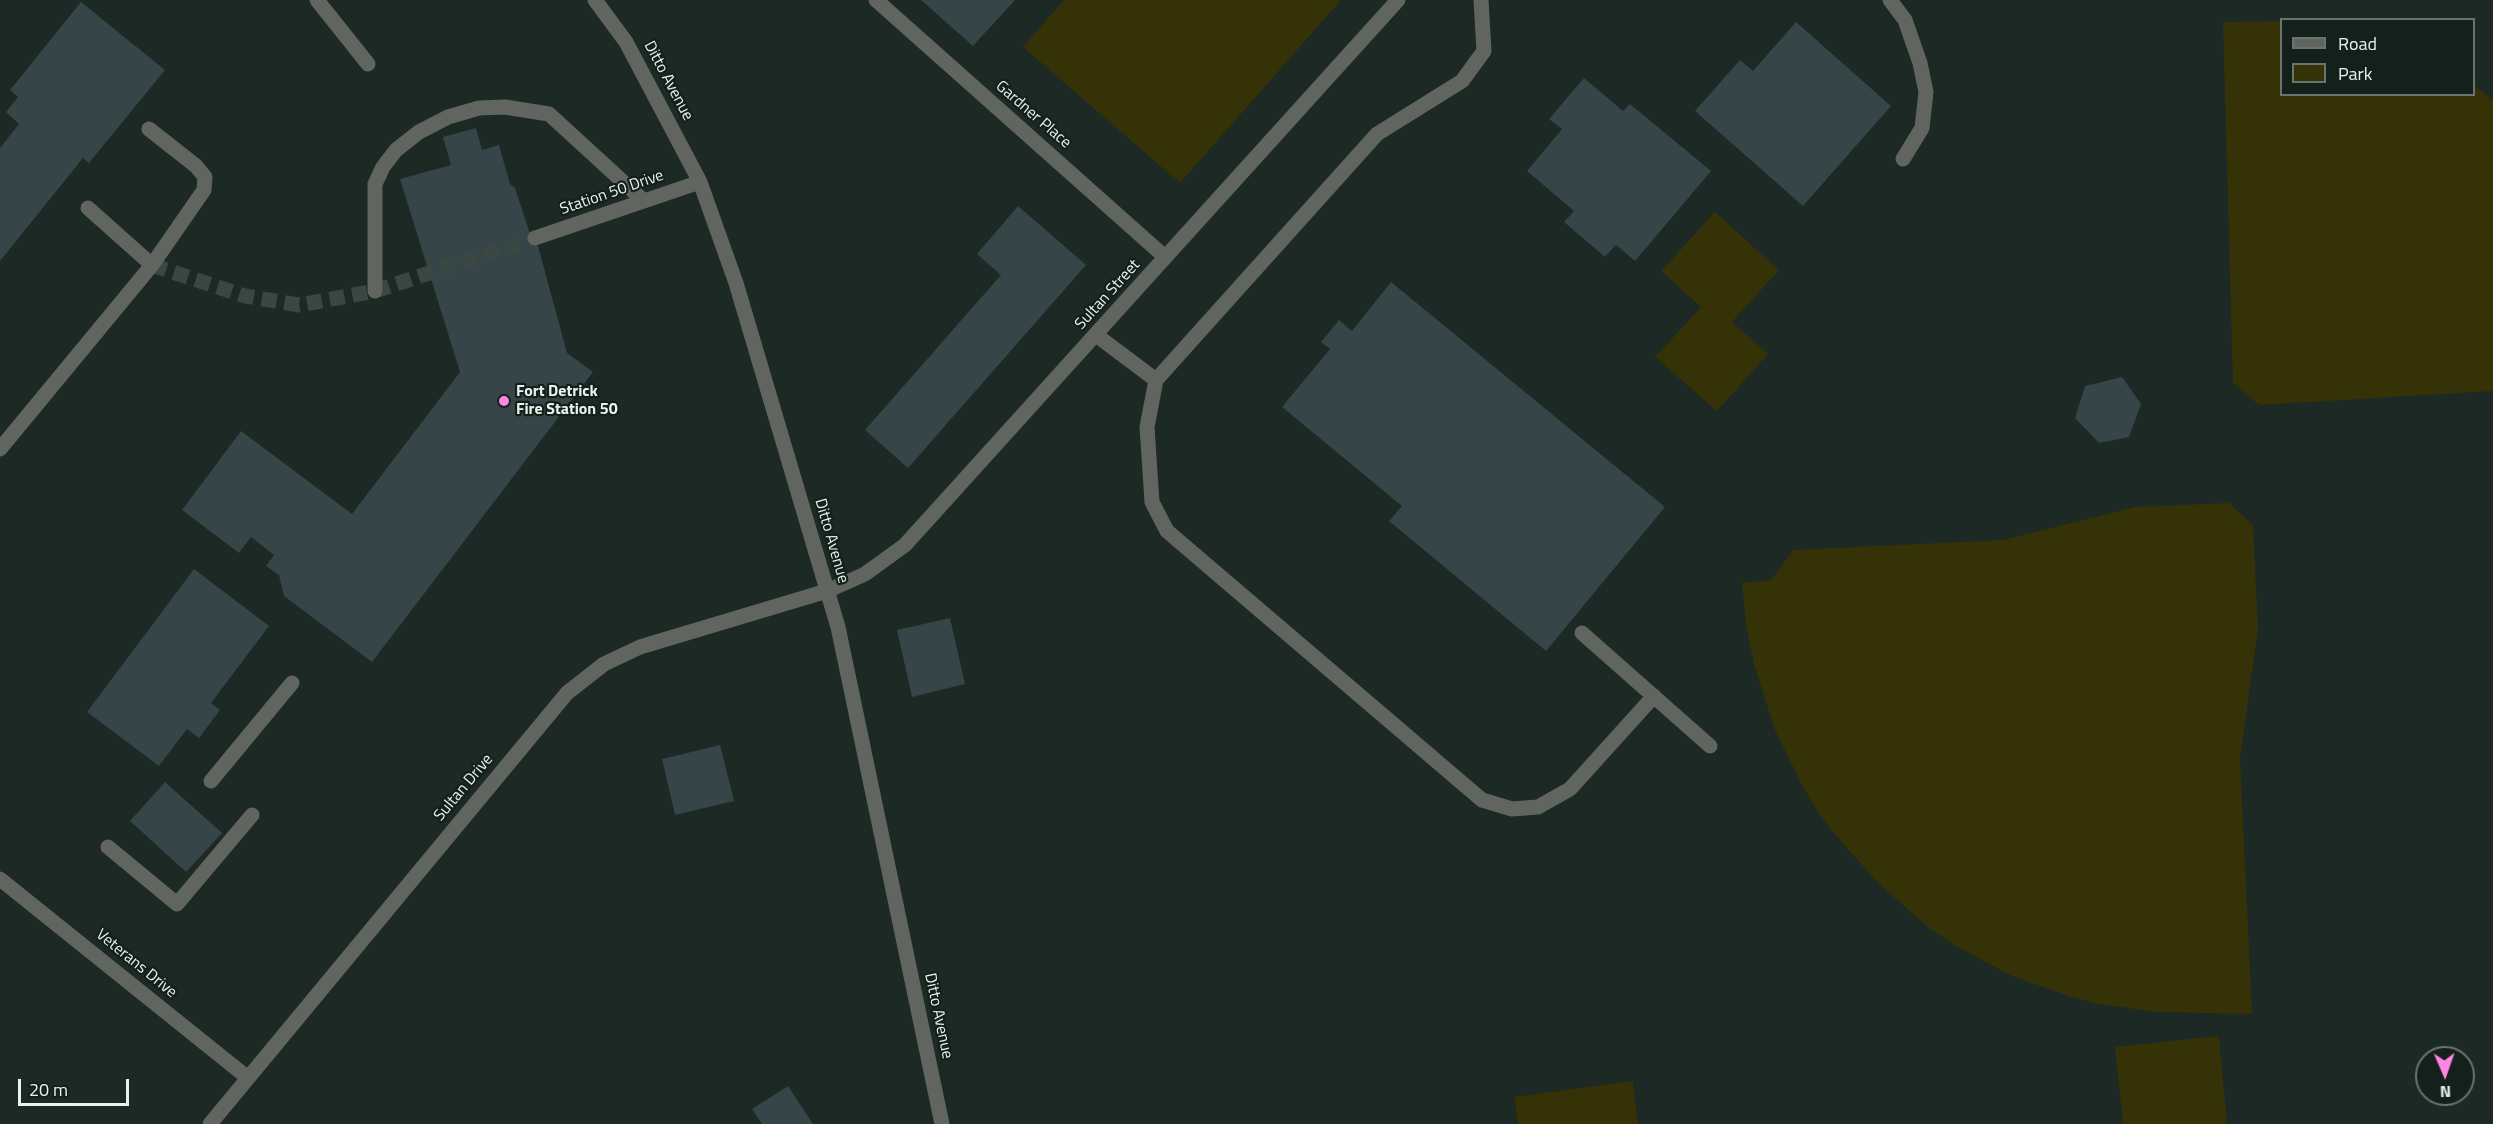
<!DOCTYPE html>
<style>
body{margin:0}
#map{position:relative;width:2493px;height:1124px;overflow:hidden;background:#1c2924;font-family:"Titillium Web",sans-serif}
canvas{display:block}
.legend{position:absolute;left:2280px;top:18px;width:195px;height:78px;box-sizing:border-box;background:#13201b;border:2px solid #69746f;margin:0;padding:8px 10px;list-style:none;font-size:18px;color:#e9f2ee}
.legend li{display:flex;align-items:center;gap:12px;height:30px}
.legend b{width:30px;border:2px solid #69746f}
.north{position:absolute;left:2415px;top:1046px;width:60px;height:60px;box-sizing:border-box;background:#13201b;border:2px solid #69746f;border-radius:50%;rotate:178deg;font-size:16px;font-weight:700;line-height:24px;text-align:center;color:#e9f2ee}
.north::after{content:'';display:block;margin:auto;width:21px;height:27px;background:#fd86e3;clip-path:polygon(50% 0,100% 100%,50% 72%,0 100%)}
.scale{position:absolute;left:18px;top:1079px;width:111px;height:27px;box-sizing:border-box;border:3px solid #e9f2ee;border-top:0;padding-left:8px;font-size:18px;line-height:21px;white-space:nowrap;color:#e9f2ee;-webkit-text-stroke:4px #13201b;paint-order:stroke}
</style>
<div id="map">
<canvas width="2493" height="1124"></canvas>
<ul class="legend">
<li><b style="height:8px;background:#61655f"></b>Road</li>
<li><b style="height:16px;background:#363208"></b>Park</li>
</ul>
<div class="north">N</div>
<div class="scale">20 m</div>
</div>
<script>
const c = document.querySelector('canvas').getContext('2d');
c.lineJoin = 'round';
function fill(path, color) { c.fillStyle = color; c.fill(path, 'evenodd'); }
const poly = rows => new Path2D(rows.map(r => 'M' + r).join(''));
function strokePath(path, color, width, dash) { c.strokeStyle = color; c.lineWidth = width; c.lineCap = dash ? 'butt' : 'round'; c.setLineDash(dash || []); c.stroke(path); }
function label(font, color, halo, rows, align = 'center') {
  c.font = font + ' "Titillium Web",sans-serif'; c.lineWidth = 4.5; c.setLineDash([]); c.textBaseline = 'middle'; c.strokeStyle = halo; c.fillStyle = color; for (const [text, x, y, turn = 0] of rows) {
    c.save(); c.translate(x, y); c.rotate((+turn || 0) * Math.PI / 180); c.textAlign = isNaN(turn) ? turn : align; if (halo) c.strokeText(text, 0, 0); c.fillText(text, 0, 0); c.restore();
  }
}
fill(poly([
 [1064,0,1341,0,1180,183,1023,47],
 [2281,21,2282,94,2474,94,2474,85,2493,100,2493,391,2259,405,2233,383,2223,22],
 [1715,212,1779,270,1732,322,1768,354,1717,411,1655,357,1701,307,1661,271],
 [2229,503,2253,525,2258,629,2240,758,2252,1014,2156,1012,2100,1004,2072,997,2012,976,1954,945,1928,927,1879,884,1839,839,1819,814,1802,785,1775,730,1754,664,1746,624,1742,583,1771,580,1793,550,2003,540,2136,507],
 [2219,1036,2227,1124,2123,1124,2115,1047],
 [1633,1081,1638,1124,1518,1124,1514,1097]
]), '#363208');
fill(poly([
 [921,0,1015,0,973,46],
 [81,2,165,70,89,163,83,158,0,261,0,148,19,124,6,112,18,97,10,90],
 [1796,22,1891,106,1803,206,1695,111,1740,60,1753,71],
 [1584,78,1623,111,1630,104,1711,171,1635,261,1616,245,1605,257,1564,222,1574,211,1527,171,1562,129,1549,119],
 [476,128,482,150,499,145,510,184,515,188,533,243,538,246,567,353,593,372,372,662,284,596,279,575,266,566,274,555,251,537,239,553,182,510,241,431,352,514,460,372,400,179,451,165,443,137],
 [1018,206,1086,265,908,468,865,430,1001,275,977,254],
 [1391,282,1665,507,1546,651,1389,521,1402,506,1282,407,1330,349,1321,342,1339,320,1352,331],
 [2122,377,2141,404,2129,437,2099,443,2075,418,2085,386],
 [194,569,269,626,211,703,220,710,199,738,187,729,159,766,87,712],
 [950,618,965,684,912,697,897,630],
 [720,745,734,801,675,815,662,759],
 [165,782,222,833,186,872,130,821],
 [788,1086,813,1124,762,1124,752,1109]
]), '#364547');
strokePath(poly([
 [152,265,245,296,299,305,375,291,535,238]
]), '#3b4742', 15, [15, 8]);
strokePath(poly([
 [317,0,368,64],
 [595,0,626,42,700,182,736,283,838,627,942,1124],
 [876,0,1165,257],
 [1481,0,1484,51,1462,81,1377,134,1156,380,1147,427,1152,502,1167,531,1482,800,1512,809,1538,807,1570,789,1654,696],
 [1890,0,1905,20,1920,63,1926,92,1922,128,1903,159],
 [88,208,152,265],
 [535,238,700,182],
 [375,291,375,184,383,167,396,150,419,132,448,117,479,108,505,107,549,114,644,201],
 [1096,335,1156,380],
 [0,449,152,265,204,190,205,177,196,166,149,129],
 [1582,633,1710,746],
 [211,781,292,683],
 [108,847,177,904,252,815],
 [0,879,248,1078],
 [210,1124,567,693,604,664,640,647,827,591,865,574,905,545,1398,0]
]), '#61655f', 15);
for (const [x, y, r, color] of [
 [504,401,6,"#fd86e3"]
]) { const dot = new Path2D(); dot.arc(x, y, r, 0, 2 * Math.PI); c.fillStyle = color; c.fill(dot); strokePath(dot, '#13201b', 2); }
label('16px', '#e9f2ee', '#13201b', [
 ["Ditto Avenue",668,81,62],
 ["Gardner Place",1033,115,41],
 ["Station 50 Drive",612,193,-19],
 ["Sultan Street",1108,295,-48],
 ["Ditto Avenue",831,541,74],
 ["Sultan Drive",464,788,-50],
 ["Veterans Drive",136,964,39],
 ["Ditto Avenue",938,1016,78]
]);
label('bold 16px', '#e9f2ee', '#13201b', [
 ["Fort Detrick",516,392],
 ["Fire Station 50",516,410]
], 'left');
</script>
